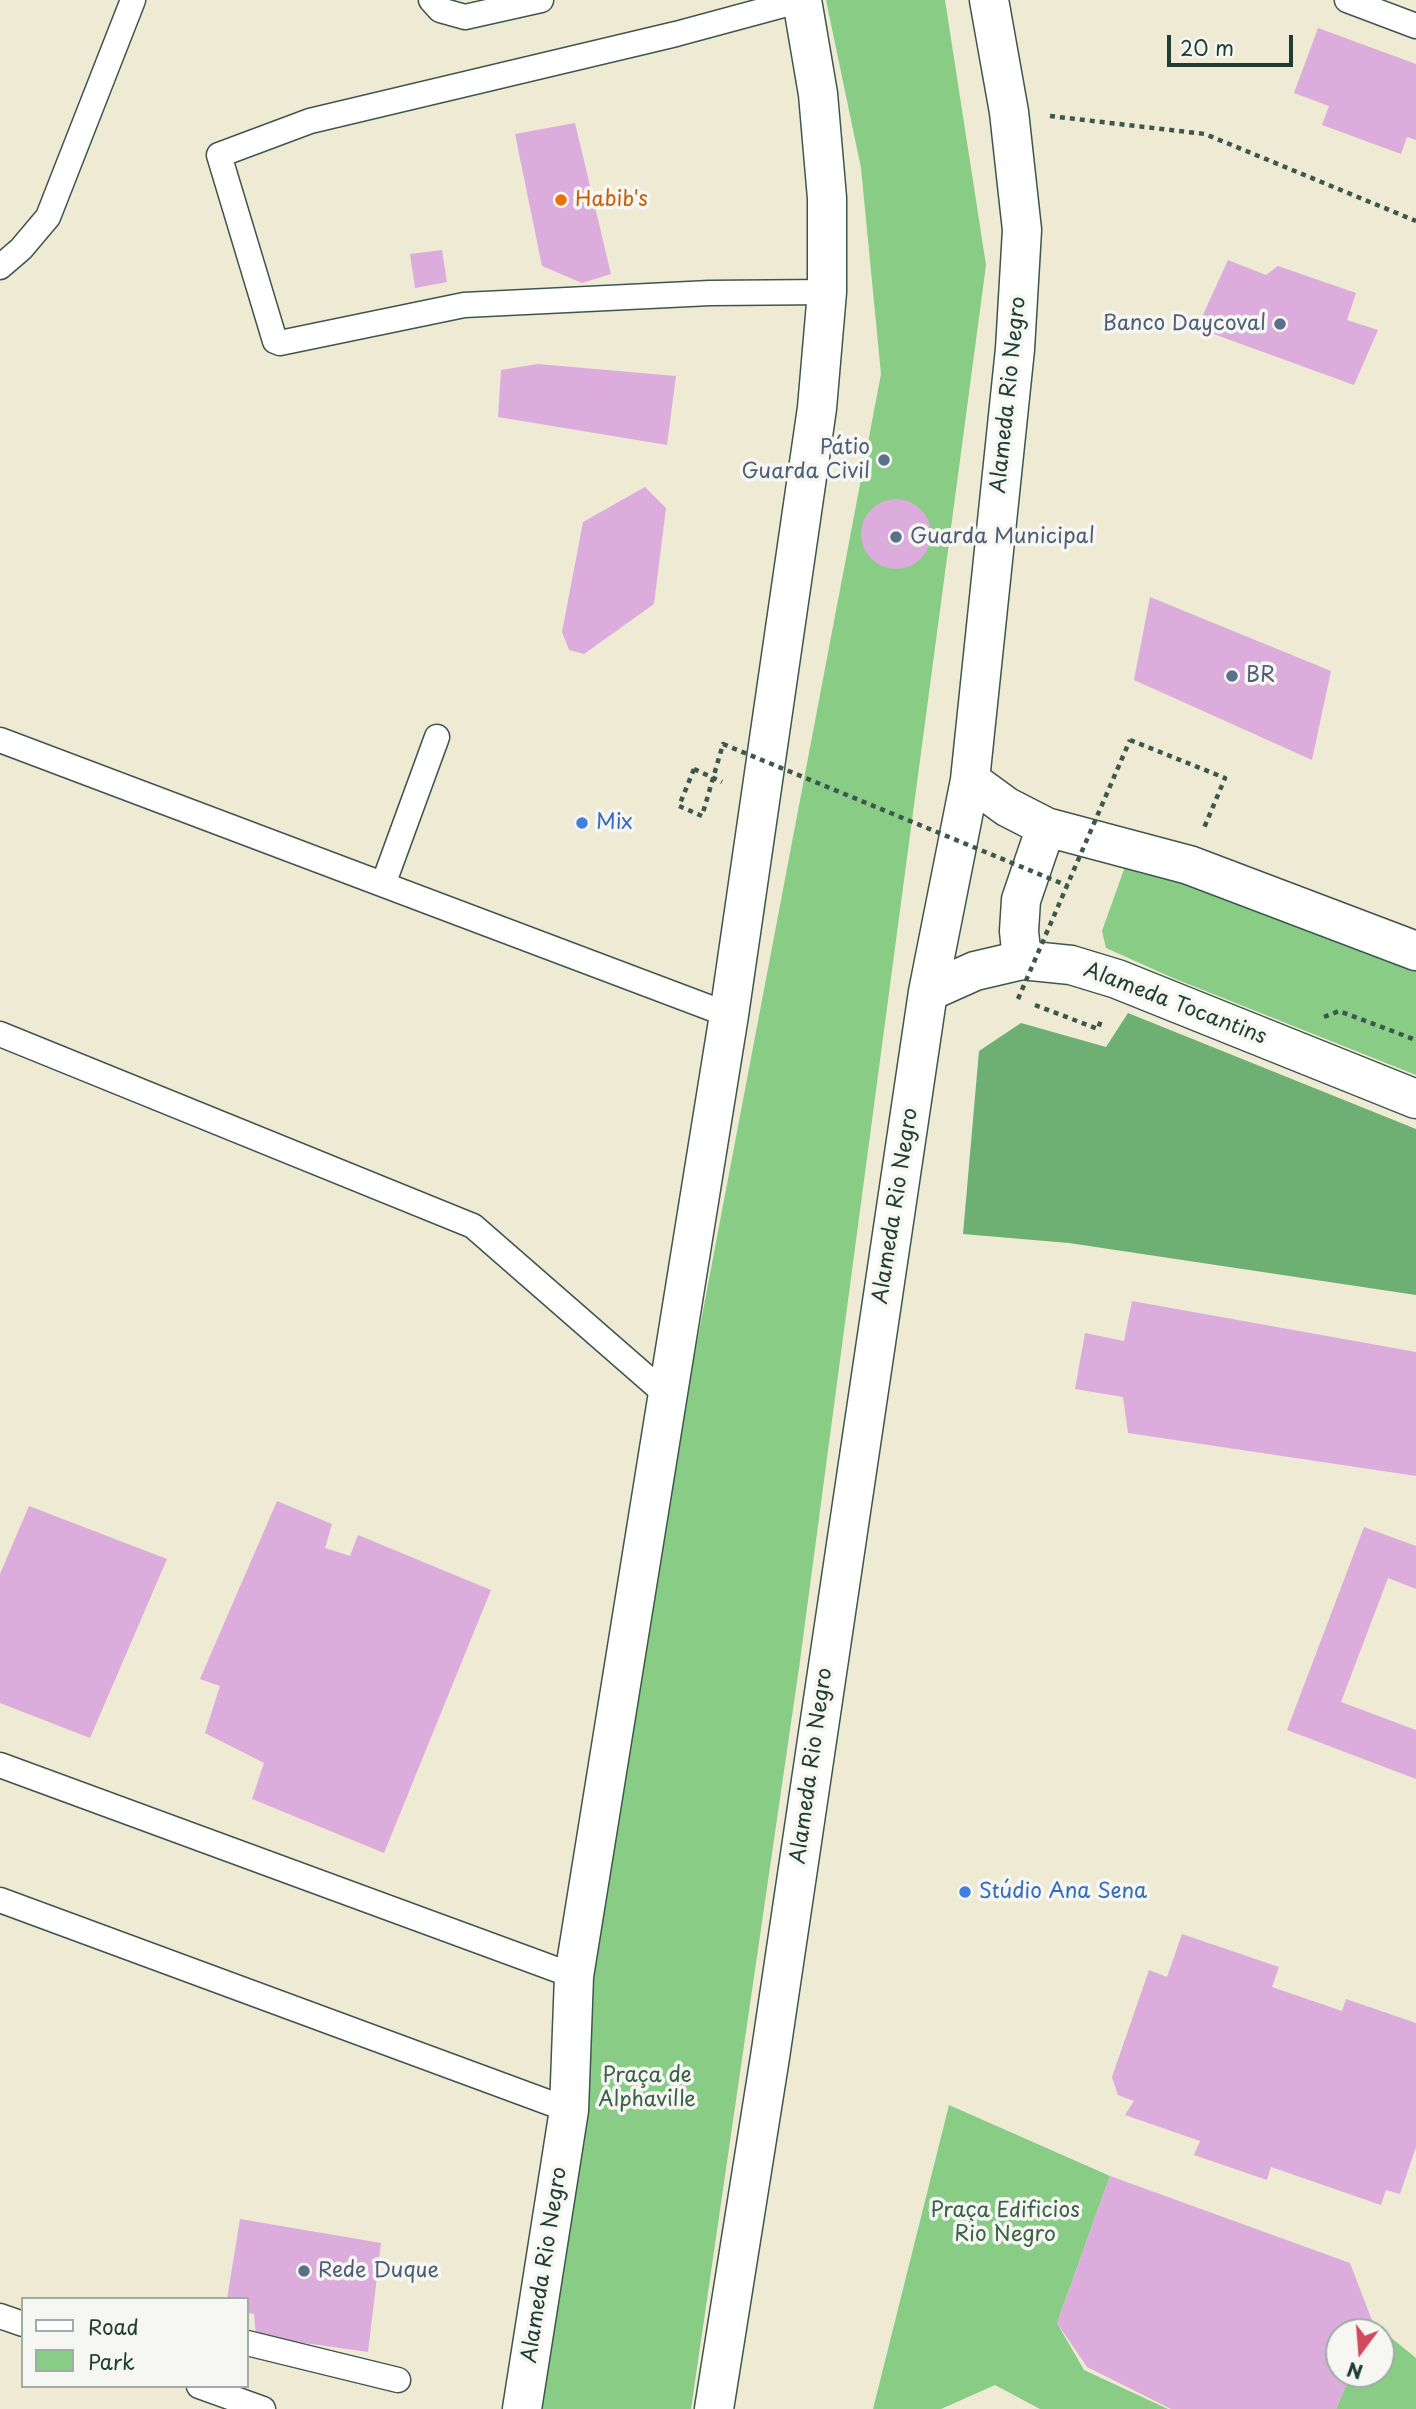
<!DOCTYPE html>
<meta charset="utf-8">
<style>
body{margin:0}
#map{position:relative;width:1416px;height:2409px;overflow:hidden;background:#eeead4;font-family:"Playpen Sans",sans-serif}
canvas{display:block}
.legend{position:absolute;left:21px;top:2297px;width:228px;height:91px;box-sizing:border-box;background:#f6f6f2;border:2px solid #a0aca6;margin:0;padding:9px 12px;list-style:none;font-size:21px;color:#1f3d34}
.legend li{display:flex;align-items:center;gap:14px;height:35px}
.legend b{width:35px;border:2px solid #a0aca6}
.north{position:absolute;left:1325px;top:2318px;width:70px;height:70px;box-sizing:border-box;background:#f6f6f2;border:2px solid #a0aca6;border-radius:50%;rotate:196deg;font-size:19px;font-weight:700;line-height:28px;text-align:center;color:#1f3d34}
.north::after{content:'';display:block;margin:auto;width:24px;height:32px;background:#d1495b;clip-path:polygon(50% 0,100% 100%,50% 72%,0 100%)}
.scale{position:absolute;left:1167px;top:35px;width:126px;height:32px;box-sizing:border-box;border:4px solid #1f3d34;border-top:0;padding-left:9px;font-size:21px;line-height:24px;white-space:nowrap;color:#1f3d34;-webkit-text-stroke:5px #f6f6f2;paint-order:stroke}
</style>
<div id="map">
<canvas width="1416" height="2409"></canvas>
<ul class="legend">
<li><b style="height:9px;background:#fff"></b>Road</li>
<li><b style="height:19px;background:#88cc86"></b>Park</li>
</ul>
<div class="north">N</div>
<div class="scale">20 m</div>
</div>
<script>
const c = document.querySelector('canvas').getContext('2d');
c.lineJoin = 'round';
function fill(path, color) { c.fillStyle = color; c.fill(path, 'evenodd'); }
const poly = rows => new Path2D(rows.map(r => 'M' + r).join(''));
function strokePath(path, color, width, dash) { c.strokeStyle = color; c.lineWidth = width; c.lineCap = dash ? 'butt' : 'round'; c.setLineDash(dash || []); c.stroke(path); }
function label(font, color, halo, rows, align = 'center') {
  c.font = font + ' "Playpen Sans",sans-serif'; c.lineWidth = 7; c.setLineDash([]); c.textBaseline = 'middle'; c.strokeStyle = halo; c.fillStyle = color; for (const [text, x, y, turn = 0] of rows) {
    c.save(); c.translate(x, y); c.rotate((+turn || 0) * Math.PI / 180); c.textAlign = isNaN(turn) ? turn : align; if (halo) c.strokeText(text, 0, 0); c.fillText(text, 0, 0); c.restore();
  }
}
fill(poly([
 [826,0,945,0,986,265,799,1668,691,2409,522,2409,556,2084,881,374,861,168],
 [1127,861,1416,970,1416,1075,1173,978,1106,948,1102,931],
 [949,2105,1110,2176,1057,2323,1084,2370,1168,2409,1040,2409,995,2385,941,2409,873,2409],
 [1373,2323,1416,2358,1416,2409,1336,2409,1351,2374,1381,2374,1381,2332,1369,2332]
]), '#88cc86');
fill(poly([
 [1128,1013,1416,1129,1416,1295,1069,1243,963,1234,979,1051,1021,1023,1106,1047]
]), '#6eb073');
fill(poly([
 [1318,28,1416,64,1416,140,1407,137,1401,154,1322,125,1329,106,1294,93],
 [575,123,611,274,582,283,542,266,515,134],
 [442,250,447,282,415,288,410,254],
 [1228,260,1266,275,1278,266,1356,293,1347,320,1378,330,1354,385,1197,328],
 [538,364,676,376,667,445,498,417,501,370],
 [645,487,666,508,654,604,584,654,569,650,562,632,583,522],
 '861 534a35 35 0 1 1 70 0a35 35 0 1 1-70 0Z',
 [1150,597,1331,671,1312,760,1134,680],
 [1132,1301,1416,1352,1416,1476,1128,1433,1123,1397,1075,1389,1085,1333,1124,1341],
 [277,1501,332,1524,325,1548,350,1556,358,1535,491,1590,384,1853,252,1799,264,1763,205,1733,220,1686,200,1679],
 [29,1506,167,1559,90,1738,0,1703,0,1574],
 [1364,1527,1416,1546,1416,1589,1388,1578,1341,1702,1416,1730,1416,1779,1287,1730],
 [1182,1934,1279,1967,1272,1987,1342,2011,1346,1999,1416,2023,1416,2147,1400,2194,1386,2190,1381,2205,1271,2167,1267,2180,1194,2155,1200,2141,1125,2115,1134,2101,1118,2095,1112,2077,1149,1970,1167,1977],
 [1110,2176,1350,2263,1373,2323,1369,2332,1339,2332,1339,2374,1351,2374,1336,2409,1171,2409,1087,2367,1057,2323],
 [240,2219,381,2243,368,2352,256,2336,254,2314,247,2313,247,2299,227,2299]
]), '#dcaddc');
const lane = poly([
 [431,0,440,10,465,17,541,0],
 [802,0,676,34,310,121,219,155,275,341,280,343,464,305,710,293,827,292],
 [1347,0,1416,26],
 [0,267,21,249,48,217,133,0],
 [0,740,729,1015],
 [384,882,437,737],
 [0,1034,473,1226,669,1397],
 [0,1765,574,1976],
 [0,1900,569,2110],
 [0,2316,23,2324],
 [247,2343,398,2380],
 [199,2386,263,2409]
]);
const secondary = poly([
 [970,780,1007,807,1046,827,1189,865,1416,951],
 [1022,960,1019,931,1021,900,1046,827],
 [928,992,975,971,1022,960,1071,965,1117,979,1416,1099],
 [522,2409,569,2110,574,1976,729,1015,817,408,827,292,827,198,818,94,802,0],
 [714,2409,770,2057,928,992,970,780,1015,349,1022,230,1009,112,989,0]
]);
strokePath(lane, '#3e574c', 27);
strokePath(secondary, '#3e574c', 41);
strokePath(poly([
 [1050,116,1205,134,1416,221],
 [1130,740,1225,778,1204,828],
 [694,769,722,782],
 [1035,1005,1098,1029,1102,1017],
 [1324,1017,1339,1011,1416,1040]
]), '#3e574c', 4.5, [5, 5]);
strokePath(lane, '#fff', 24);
strokePath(secondary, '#fff', 38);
strokePath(poly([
 [694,769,679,806,702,816,723,744,1068,886],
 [1018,999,1130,740]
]), '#3e574c', 4.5, [5, 5]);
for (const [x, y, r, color] of [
 [561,200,7,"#e8710a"],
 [1280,324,7,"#5c6f8a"],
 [884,460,7,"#5c6f8a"],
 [896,537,7,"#5c6f8a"],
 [1232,676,7,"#5c6f8a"],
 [582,823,7,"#3f7fe0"],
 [965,1892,7,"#3f7fe0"],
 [304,2271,7,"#5c6f8a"]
]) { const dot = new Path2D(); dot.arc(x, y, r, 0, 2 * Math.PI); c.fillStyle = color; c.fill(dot); strokePath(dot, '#f6f6f2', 2.5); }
label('21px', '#c56008', '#f6f6f2', [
 ["Habib's",575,200]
], 'left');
label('21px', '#4e5e75', '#f6f6f2', [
 ["Banco Daycoval",1266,324,"right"],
 ["Pátio",870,448,"right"],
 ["Guarda Civil",870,472,"right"],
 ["Guarda Municipal",910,537],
 ["BR",1246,676],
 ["Rede Duque",318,2271]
], 'left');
label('21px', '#1f3d34', '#f6f6f2', [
 ["Alameda Rio Negro",1009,395,-84],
 ["Alameda Tocantins",1175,1004,21],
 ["Alameda Rio Negro",896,1206,-81],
 ["Alameda Rio Negro",812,1766,-82],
 ["Alameda Rio Negro",545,2265,-81]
]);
label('21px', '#366cbe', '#f6f6f2', [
 ["Mix",596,823],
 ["Stúdio Ana Sena",979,1892]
], 'left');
label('21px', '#396148', '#f6f6f2', [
 ["Praça de",647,2076],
 ["Alphaville",647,2100],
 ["Praça Edificios",1005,2211],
 ["Rio Negro",1005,2235]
]);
</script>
